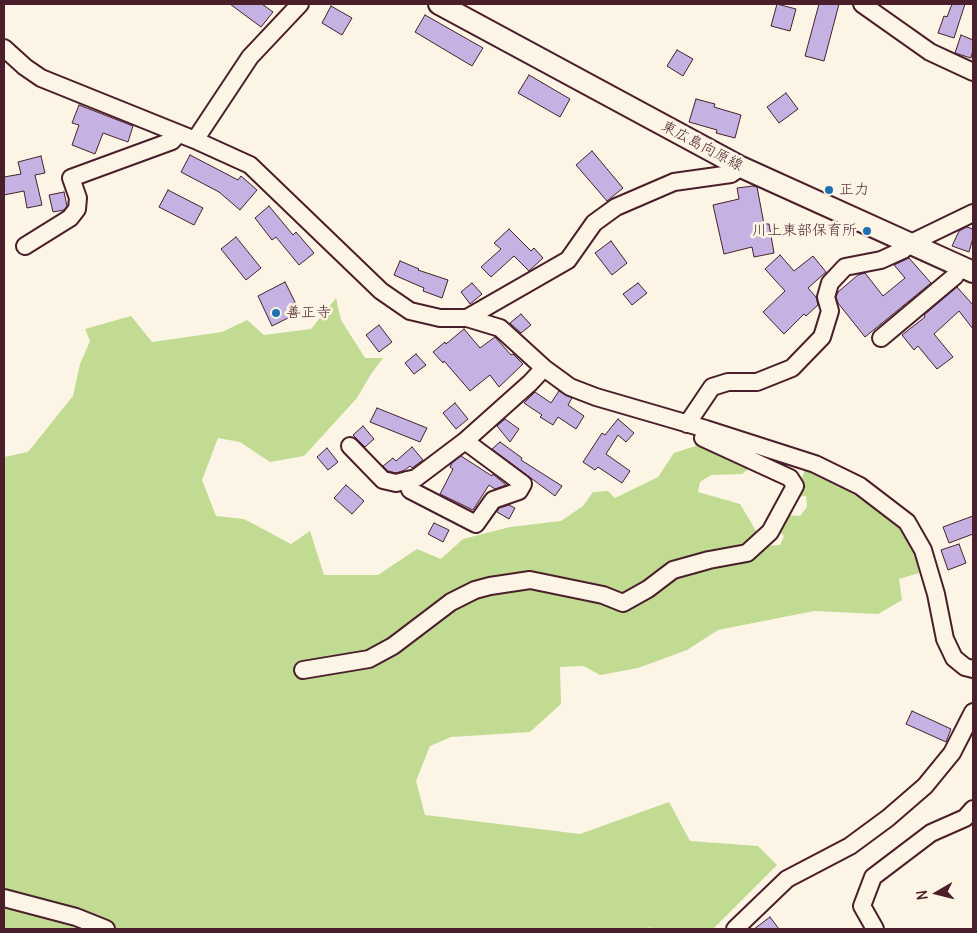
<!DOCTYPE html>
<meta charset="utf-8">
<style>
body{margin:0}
#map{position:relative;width:977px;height:933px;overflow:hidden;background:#fcf5e5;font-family:Delius,sans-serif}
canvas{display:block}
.frame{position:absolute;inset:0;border:5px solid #4a1f2b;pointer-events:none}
.north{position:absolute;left:912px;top:868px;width:50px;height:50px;-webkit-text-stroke:4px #fcf5e5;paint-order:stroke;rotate:262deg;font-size:14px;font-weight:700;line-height:20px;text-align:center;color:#4a1f2b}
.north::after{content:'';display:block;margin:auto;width:18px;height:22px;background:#4a1f2b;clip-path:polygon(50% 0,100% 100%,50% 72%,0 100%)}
</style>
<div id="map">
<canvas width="977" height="933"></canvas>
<div class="frame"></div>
<div class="north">N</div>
</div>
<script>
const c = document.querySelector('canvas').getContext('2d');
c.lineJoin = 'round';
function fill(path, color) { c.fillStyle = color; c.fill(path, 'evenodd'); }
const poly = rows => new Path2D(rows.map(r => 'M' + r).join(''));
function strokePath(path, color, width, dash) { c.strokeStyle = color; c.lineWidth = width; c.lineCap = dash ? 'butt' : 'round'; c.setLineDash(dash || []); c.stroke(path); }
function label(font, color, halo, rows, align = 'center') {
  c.font = font + ' Delius,"Klee One",sans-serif'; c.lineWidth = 5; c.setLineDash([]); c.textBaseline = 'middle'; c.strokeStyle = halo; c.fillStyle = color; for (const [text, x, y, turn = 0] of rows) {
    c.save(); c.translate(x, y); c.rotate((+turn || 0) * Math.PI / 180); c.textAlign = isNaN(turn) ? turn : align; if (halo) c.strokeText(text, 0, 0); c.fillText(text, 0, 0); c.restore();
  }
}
fill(poly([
 [336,298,341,320,365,358,383,358,371,374,357,398,304,456,270,462,240,442,218,438,202,480,216,516,244,519,291,544,310,531,324,575,378,575,417,549,441,559,463,539,510,527,561,521,583,506,593,492,608,491,615,498,658,477,674,453,705,443,751,467,742,474,711,475,700,482,698,492,740,504,765,546,780,545,784,536,777,529,783,515,800,516,807,507,806,496,794,497,805,470,833,481,894,520,916,553,919,573,899,579,902,600,878,614,814,611,718,630,687,650,638,668,600,675,584,666,560,667,561,704,530,732,451,737,430,746,416,781,425,815,580,834,669,802,690,841,758,846,777,865,713,929,652,929,650,927,647,929,114,929,4,894,4,457,28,452,73,396,80,364,90,341,85,329,131,316,152,342,222,332,247,320,264,335,311,329],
 [4,908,30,914,81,929,4,929]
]), '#c1db92');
const building = poly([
 [230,4,262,4,273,12,261,27,230,4],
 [777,4,796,9,790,31,771,26,777,4],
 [819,4,839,4,824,61,805,56,819,4],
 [952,4,965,4,954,38,938,33,944,16,947,17,952,4],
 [331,6,352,18,342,35,322,23,331,6],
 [425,15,483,48,472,66,415,32,425,15],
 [961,35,973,40,973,50,971,58,955,53,961,35],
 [677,50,693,59,683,76,667,66,677,50],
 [529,75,570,99,560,117,518,93,529,75],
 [786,93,798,109,779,123,767,107,786,93],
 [696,99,715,104,714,107,741,115,735,138,716,133,717,130,689,122,696,99],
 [79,105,133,126,128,142,103,133,95,154,72,145,79,125,72,123,79,105],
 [592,151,623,188,607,201,576,165,592,151],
 [190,155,238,180,241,176,257,190,240,210,219,192,181,172,190,155],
 [41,156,45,173,35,175,42,205,27,208,24,191,4,195,4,177,21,174,18,162,41,156],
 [753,186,757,187,764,224,769,224,774,253,754,257,752,247,724,254,713,205,739,199,737,188,753,186],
 [168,190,203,208,194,225,159,207,168,190],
 [64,192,67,206,64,210,53,212,49,195,64,192],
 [269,206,293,235,296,232,314,253,299,265,276,237,272,240,255,218,269,206],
 [967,227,973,229,973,238,969,252,952,246,959,231,967,227],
 [509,229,531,251,534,248,543,258,529,271,514,256,491,277,481,267,501,249,494,243,509,229],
 [236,237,261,268,246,280,221,249,236,237],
 [611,241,627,263,612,275,595,253,611,241],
 [780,255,794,271,813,256,826,272,808,288,816,297,818,305,806,316,804,314,784,334,763,312,785,291,765,269,780,255],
 [909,258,931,283,865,337,838,303,836,297,838,292,858,275,865,273,883,296,905,278,894,265,909,258],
 [400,261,419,269,418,270,448,280,442,298,423,291,424,288,394,275,400,261],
 [285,282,300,312,272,326,258,296,285,282],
 [472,283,482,294,470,304,461,292,472,283],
 [638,283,647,293,632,305,623,294,638,283],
 [957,287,973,305,973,329,959,311,934,334,953,357,937,369,918,346,914,350,902,335,925,317,924,315,957,287],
 [521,314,531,325,521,333,510,323,521,314],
 [379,325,392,342,379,352,366,335,379,325],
 [464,329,480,348,495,337,511,355,513,354,523,364,499,387,490,375,470,391,444,361,443,363,433,352,445,342,446,344,464,329],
 [416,354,426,365,414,374,405,363,416,354],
 [559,391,572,398,568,405,584,416,576,429,558,417,553,425,540,417,542,415,524,403,535,392,551,403,559,391],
 [455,403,468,419,456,429,443,413,455,403],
 [377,408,427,428,420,442,370,422,377,408],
 [505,419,519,429,510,442,497,426,505,419],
 [618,419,634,433,626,442,618,435,606,454,630,471,622,483,598,467,595,470,583,462,602,433,605,435,618,419],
 [363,426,374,439,365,447,353,435,363,426],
 [500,442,522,458,521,460,562,486,555,496,492,449,500,442],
 [412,447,423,460,412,468,410,466,405,470,396,473,388,471,383,466,393,458,396,461,412,447],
 [327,448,338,462,328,470,317,457,327,448],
 [461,456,492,476,493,474,506,485,495,489,489,485,473,510,440,494,453,469,450,467,452,463,461,456],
 [346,485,364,501,352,514,334,498,346,485],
 [509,505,515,508,509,519,497,512,499,508,509,505],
 [973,516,973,534,949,543,943,527,973,516],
 [434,523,449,530,443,542,428,534,434,523],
 [959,544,966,563,948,570,941,550,959,544],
 [912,711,951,729,946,742,906,724,912,711],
 [770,917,779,929,754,929,770,917]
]);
fill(building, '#c5b2e2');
strokePath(building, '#4a1f2b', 1);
const minor = poly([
 [862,4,930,52,973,72],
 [4,48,25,67,41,78,195,140,250,165,381,291,410,311,440,318,467,318,500,328,544,368,570,387,596,397,706,429,815,464,860,486,907,522,923,550,936,594,945,639,954,658,965,667,973,669],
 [195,140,250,57,300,4],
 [25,246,70,218,77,209,78,198,71,178,172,141,178,134],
 [467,318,568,260,594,223,616,207,674,182,731,174,741,167],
 [881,338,955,276,960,267],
 [687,424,712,387,728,382,757,382,792,368,822,337,830,311,826,297,830,283,845,267,881,260,903,250,911,243,973,213],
 [350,446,383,480,396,483,416,478,465,441,530,383,544,368],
 [407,480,410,490,476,524,493,500,519,491,523,484,465,441],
 [303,670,369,659,393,646,451,602,475,590,490,586,530,580,603,595,623,603,648,589,673,570,709,560,747,553,770,532,795,486,790,478,703,438,705,434],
 [4,898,76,917,106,929],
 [735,929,787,879,850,846,888,818,925,786,952,753,973,712],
 [875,929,862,906,873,877,931,833,965,818,973,809]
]);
const major = poly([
 [439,4,741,167,973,272]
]);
strokePath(minor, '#4a1f2b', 20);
strokePath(major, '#4a1f2b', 24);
strokePath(minor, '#fcf5e5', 16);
strokePath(major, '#fcf5e5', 20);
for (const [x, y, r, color] of [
 [829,190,5,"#1f6fb2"],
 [867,231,5,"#1f6fb2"],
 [276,313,5,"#1f6fb2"]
]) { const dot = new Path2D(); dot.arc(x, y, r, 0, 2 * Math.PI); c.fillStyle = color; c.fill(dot); strokePath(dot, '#fcf5e5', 2); }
label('15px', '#4a1f2b', '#fcf5e5', [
 ["東広島向原線",702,146,28]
]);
label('15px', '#4a1f2b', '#fcf5e5', [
 ["正力",839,190],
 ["川上東部保育所",857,231,"right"],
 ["善正寺",286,313]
], 'left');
</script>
